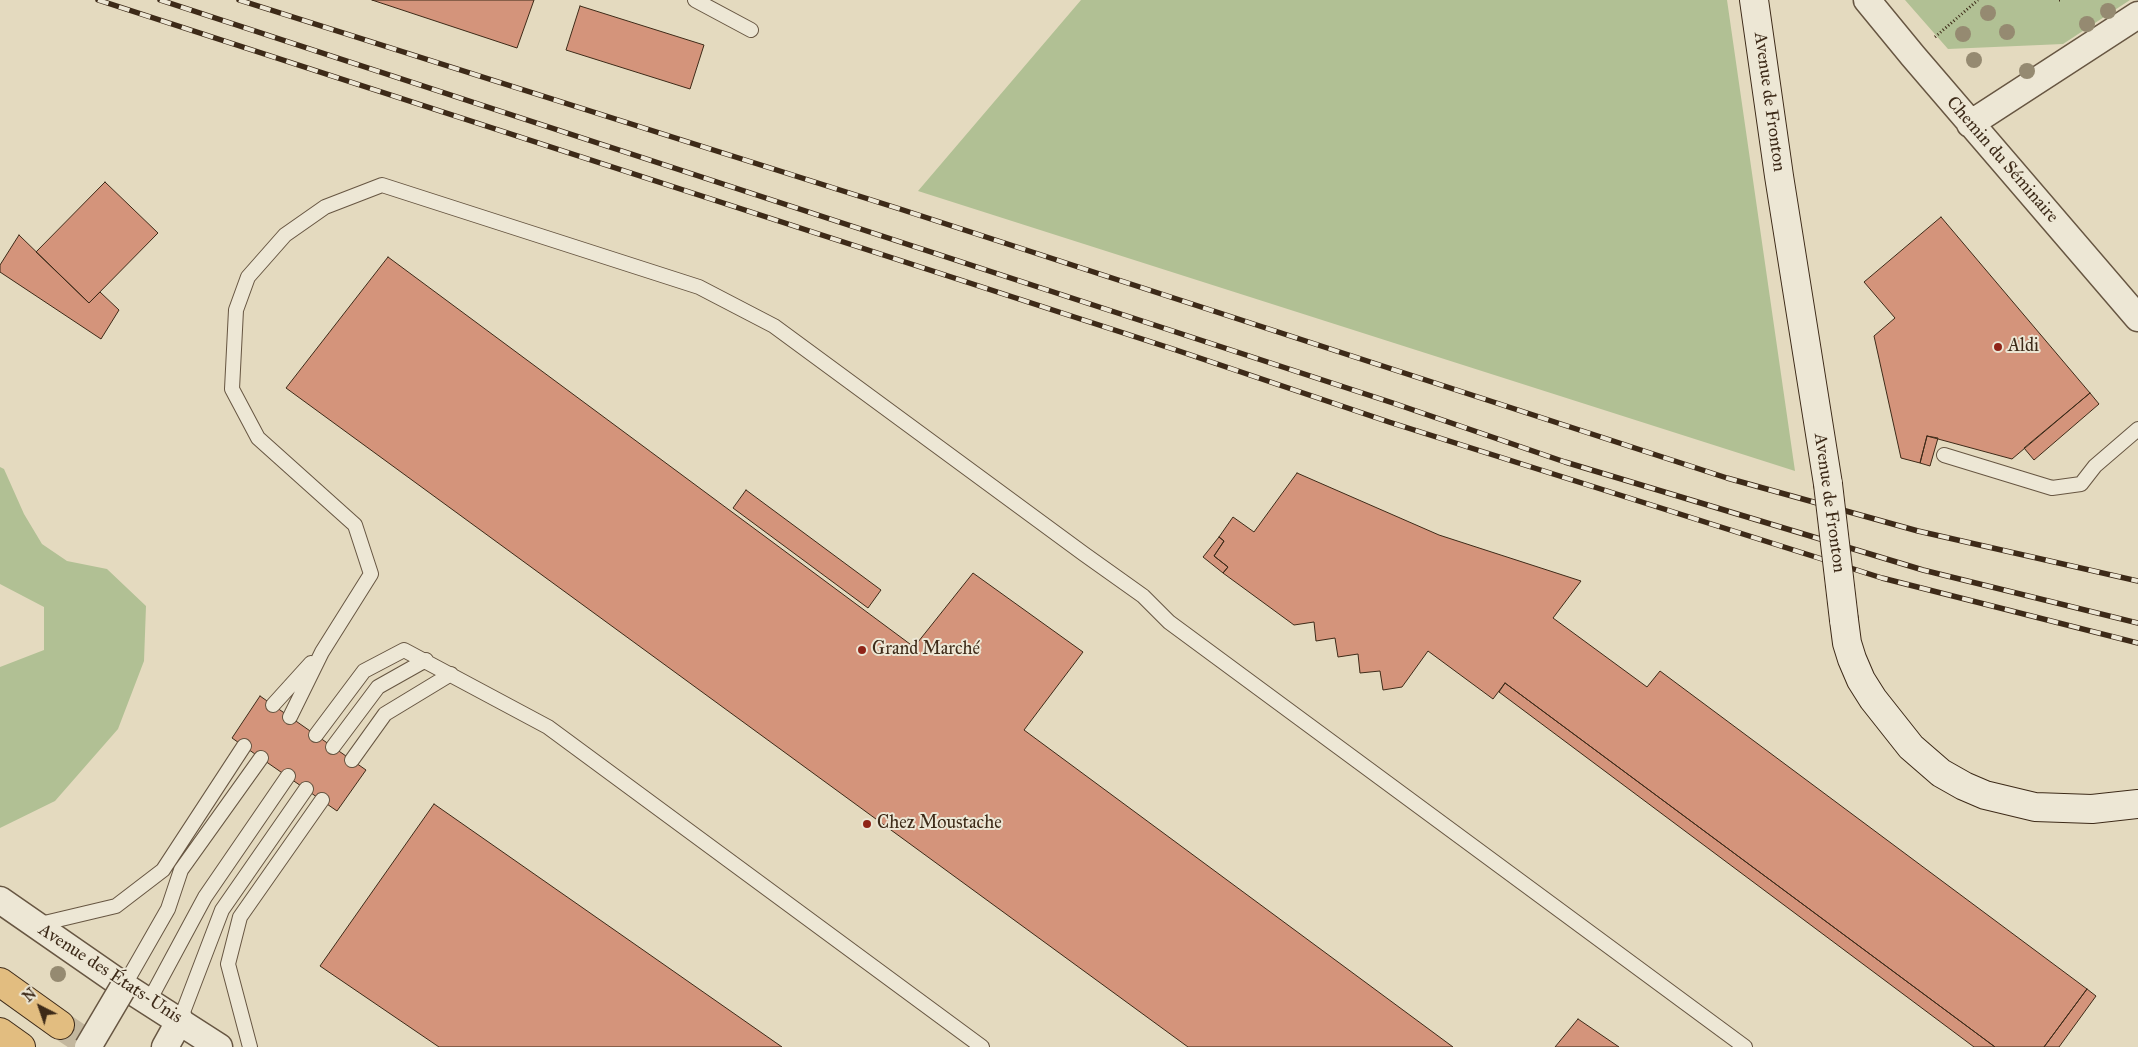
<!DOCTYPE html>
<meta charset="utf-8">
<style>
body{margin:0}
#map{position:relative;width:2138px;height:1047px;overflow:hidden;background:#e4dabf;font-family:"IM FELL Great Primer",serif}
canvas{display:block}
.north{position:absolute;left:15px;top:982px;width:50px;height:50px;-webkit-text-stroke:4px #ede7d5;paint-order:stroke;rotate:319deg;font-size:14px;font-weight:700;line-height:20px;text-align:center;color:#3d2a18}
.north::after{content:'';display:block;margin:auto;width:18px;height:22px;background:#3d2a18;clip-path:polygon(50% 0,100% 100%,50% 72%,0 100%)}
</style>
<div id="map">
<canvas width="2138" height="1047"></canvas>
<div class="north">N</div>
</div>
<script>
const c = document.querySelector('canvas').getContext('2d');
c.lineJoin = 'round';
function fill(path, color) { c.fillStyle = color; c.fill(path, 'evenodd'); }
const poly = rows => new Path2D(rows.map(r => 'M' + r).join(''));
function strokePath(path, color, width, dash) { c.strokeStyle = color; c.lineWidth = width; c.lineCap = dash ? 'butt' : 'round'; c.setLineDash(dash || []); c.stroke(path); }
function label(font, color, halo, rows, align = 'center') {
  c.font = font + ' "IM FELL Great Primer",serif'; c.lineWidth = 4; c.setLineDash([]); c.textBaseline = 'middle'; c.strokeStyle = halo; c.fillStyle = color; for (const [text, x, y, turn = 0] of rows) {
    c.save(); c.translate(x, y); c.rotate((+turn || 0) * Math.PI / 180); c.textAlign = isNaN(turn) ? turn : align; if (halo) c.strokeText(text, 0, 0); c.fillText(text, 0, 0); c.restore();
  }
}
fill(poly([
 [1081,0,1727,0,1795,471,918,191],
 [1905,0,2130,0,2063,44,1948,49],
 [0,467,4,469,24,514,42,544,67,561,107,569,146,606,144,661,118,729,55,801,0,828,0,667,44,650,44,607,0,584]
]), '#b1c094');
const building = poly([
 [372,0,534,0,517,48,372,0],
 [580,6,704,45,690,89,566,50,580,6],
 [105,182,158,233,89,303,36,252,105,182],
 [1941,217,2090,393,2012,459,1927,436,1920,463,1901,458,1874,336,1895,318,1864,282,1941,217],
 [19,235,89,303,100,292,119,310,101,339,0,272,0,265,19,235],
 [388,257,914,647,973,573,1083,652,1024,730,1453,1047,1188,1047,286,388,388,257],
 [2090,393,2099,404,2034,460,2024,448,2090,393],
 [1927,436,1938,438,1930,466,1920,463,1927,436],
 [1297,473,1439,535,1581,581,1553,618,1647,687,1660,671,2087,989,2044,1047,1995,1047,1505,683,1493,699,1428,651,1402,687,1383,690,1380,671,1360,673,1358,654,1338,657,1335,638,1316,641,1314,622,1294,625,1223,573,1228,567,1214,556,1224,541,1219,537,1233,517,1254,532,1297,473],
 [746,490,881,590,868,608,733,508,746,490],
 [1219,537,1224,541,1214,556,1228,567,1223,573,1203,557,1219,537],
 [1505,683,1995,1047,1974,1047,1499,692,1505,683],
 [260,696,366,770,337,811,232,738,260,696],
 [434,804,782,1047,439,1047,320,966,434,804],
 [2087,989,2096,996,2059,1047,2044,1047,2087,989],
 [1578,1019,1619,1047,1555,1047,1578,1019]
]);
fill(building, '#d4947b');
strokePath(building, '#3d2a18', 1);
strokePath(poly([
 [60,1025,93,1047]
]), '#c3b79e', 28, [28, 14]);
const lane = poly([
 [695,0,751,30],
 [1944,455,2052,488,2081,484,2095,466,2138,429],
 [273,705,311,663],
 [290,717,322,652,371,574,355,525,258,438,232,389,236,310,248,277,285,235,325,207,382,185,699,287,774,326,1084,554,1143,596,1169,622,1745,1047],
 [316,735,364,671,404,650,548,727,982,1047],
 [333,747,378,687,426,660],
 [352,760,385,714,451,674],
 [36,925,116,906,163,870,244,746],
 [124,986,168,909,181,870,261,758],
 [149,1001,205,897,288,776],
 [180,1020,222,910,306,789],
 [250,1047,228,964,240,917,322,800]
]);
const street = poly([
 [1867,0,1913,56,2138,318],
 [1970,124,2138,15],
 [0,900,124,986,219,1047],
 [165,1047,180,1020]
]);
const secondary = poly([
 [1754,0,1779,176,1828,484],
 [1844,620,1847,643,1852,659,1861,680,1873,699,1911,747,1941,773,1964,786,1985,795,2035,807,2092,809,2138,804]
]);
const primary = poly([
 [0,982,60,1025],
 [0,1032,21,1047]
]);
strokePath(lane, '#675642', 16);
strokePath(street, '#675642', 29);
strokePath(secondary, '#3d2a18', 30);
strokePath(primary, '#3d2a18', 30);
strokePath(poly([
 [2059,0,2062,0],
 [1935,37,1978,0]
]), '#3d2a18', 3, [1, 2.5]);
strokePath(lane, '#ede7d5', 14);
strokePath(street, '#ede7d5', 26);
strokePath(secondary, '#ede7d5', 28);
strokePath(primary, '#e2bd80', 28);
const rail = poly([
 [98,0,1176,350,1389,422,1882,578,2138,643],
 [160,0,1393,403,1565,462,1923,570,2138,623],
 [239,0,900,209,1727,478,1918,531,2138,581]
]);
strokePath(rail, '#3d2a18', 5.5);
strokePath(rail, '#ede7d5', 4, [11]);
const streetBridge = poly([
 [88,1047,124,986]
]);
const secondaryBridge = poly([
 [1828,484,1844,620]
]);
strokePath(streetBridge, '#675642', 29, []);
strokePath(secondaryBridge, '#3d2a18', 30, []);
strokePath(streetBridge, '#ede7d5', 26);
strokePath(secondaryBridge, '#ede7d5', 28);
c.fillStyle = '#958a71';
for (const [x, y] of [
 [2108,11],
 [1988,13],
 [2087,24],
 [2007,32],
 [1963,34],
 [1974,60],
 [2027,71],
 [58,974]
]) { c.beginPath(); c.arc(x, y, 8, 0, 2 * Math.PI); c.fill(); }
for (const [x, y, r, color] of [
 [1998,347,5,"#8f2418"],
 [862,650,5,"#8f2418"],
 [867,824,5,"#8f2418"]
]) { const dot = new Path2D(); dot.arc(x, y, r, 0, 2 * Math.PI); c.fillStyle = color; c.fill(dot); strokePath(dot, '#ede7d5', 2); }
label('18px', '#3d2a18', '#ede7d5', [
 ["Avenue de Fronton",1769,102,82],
 ["Chemin du Séminaire",2002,160,49],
 ["Avenue de Fronton",1829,503,82],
 ["Avenue des États-Unis",110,974,33]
]);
label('18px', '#3d2a18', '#ede7d5', [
 ["Aldi",2008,347],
 ["Grand Marché",872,650],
 ["Chez Moustache",877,824]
], 'left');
</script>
